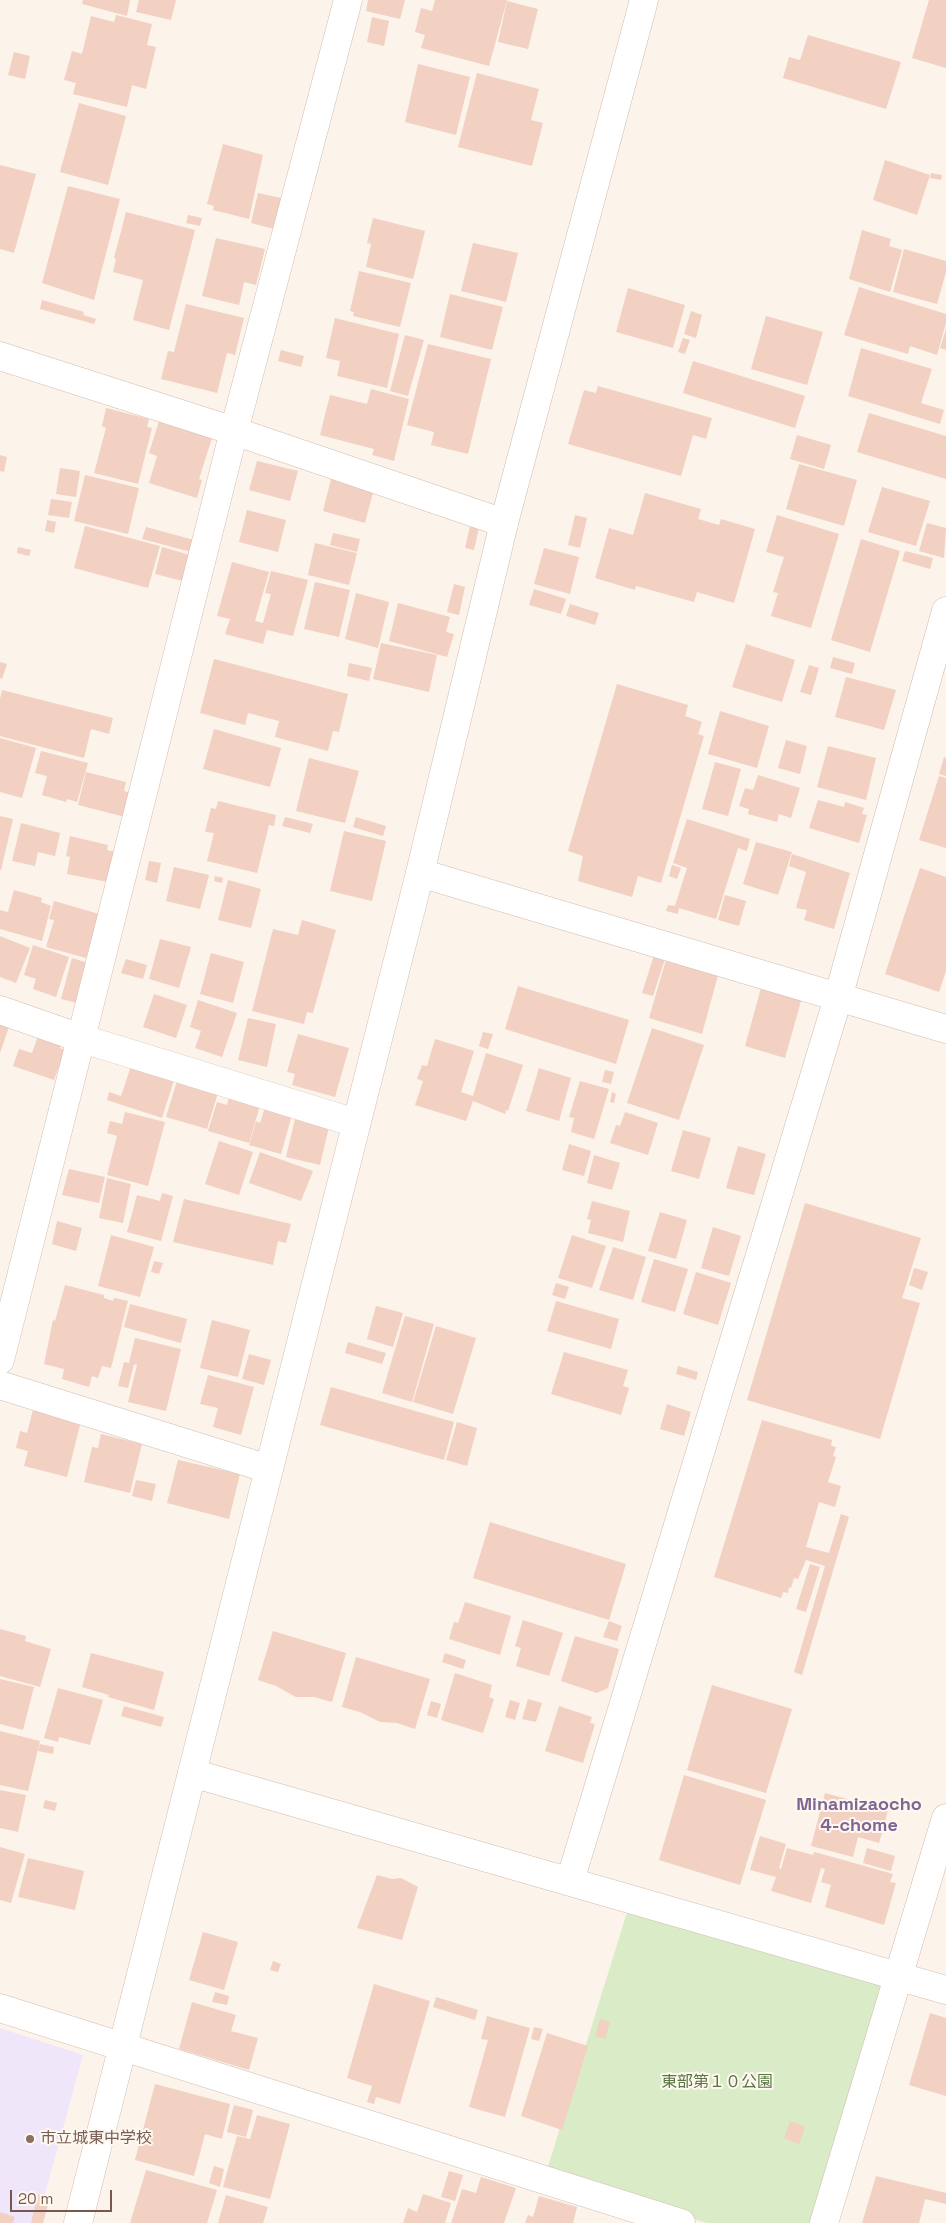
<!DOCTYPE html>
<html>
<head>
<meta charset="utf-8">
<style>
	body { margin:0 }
	#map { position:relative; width:946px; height:2223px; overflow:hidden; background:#fcf3ea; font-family:"Space Grotesk",sans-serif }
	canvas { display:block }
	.scale { position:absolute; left:10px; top:2190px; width:102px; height:22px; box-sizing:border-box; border:2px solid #78584d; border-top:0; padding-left:6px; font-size:15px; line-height:18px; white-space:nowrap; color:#78584d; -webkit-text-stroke:4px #fff8f1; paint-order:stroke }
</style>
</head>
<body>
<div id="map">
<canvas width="946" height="2223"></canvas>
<div class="scale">20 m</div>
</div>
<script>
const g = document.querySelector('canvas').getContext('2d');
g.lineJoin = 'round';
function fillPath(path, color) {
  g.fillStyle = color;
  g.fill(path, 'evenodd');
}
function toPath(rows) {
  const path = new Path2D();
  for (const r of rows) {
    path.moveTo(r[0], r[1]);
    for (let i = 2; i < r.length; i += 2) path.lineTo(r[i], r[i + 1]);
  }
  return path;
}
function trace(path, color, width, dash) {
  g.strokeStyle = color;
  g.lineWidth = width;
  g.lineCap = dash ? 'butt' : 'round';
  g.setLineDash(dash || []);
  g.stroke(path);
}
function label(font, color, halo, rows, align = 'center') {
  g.font = font + ' "Space Grotesk","Noto Sans JP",sans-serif';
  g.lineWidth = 4;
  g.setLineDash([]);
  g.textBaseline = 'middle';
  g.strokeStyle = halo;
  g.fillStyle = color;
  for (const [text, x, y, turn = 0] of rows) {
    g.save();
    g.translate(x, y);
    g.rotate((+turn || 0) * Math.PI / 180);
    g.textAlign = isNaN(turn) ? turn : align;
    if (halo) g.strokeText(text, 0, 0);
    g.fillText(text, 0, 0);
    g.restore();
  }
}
fillPath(toPath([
	[0,2028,83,2055,37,2223,0,2223]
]), '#f0e6f9');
fillPath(toPath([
	[629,1906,890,1980,818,2223,707,2223,546,2173]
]), '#daebc8');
fillPath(toPath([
	[83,0,130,0,127,16,82,4],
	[139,0,176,0,171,20,136,12],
	[368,0,405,0,400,19,366,11],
	[435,0,507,0,489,66,421,48,425,35,415,32,421,8,432,11],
	[929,0,946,0,946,68,912,58],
	[507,1,538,9,528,49,498,42],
	[116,15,152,24,147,45,156,47,146,89,132,85,127,107,73,94,76,83,64,80,72,51,82,54,91,16,114,22],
	[372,17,389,21,384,46,367,42],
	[808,35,901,62,886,109,783,78,789,57,800,60],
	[14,52,30,56,25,79,8,75],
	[418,64,470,77,456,135,405,122],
	[477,73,539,89,531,120,543,123,532,166,458,147],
	[79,103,126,116,108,185,60,172],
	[223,144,263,155,249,219,213,210,214,206,207,204],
	[885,160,930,175,917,215,873,200],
	[0,165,36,174,14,253,0,249],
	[931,173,942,175,941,180,930,178],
	[68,186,120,199,94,300,42,283],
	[258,193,281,198,274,229,251,223],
	[126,212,195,230,169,330,133,320,143,280,113,272,116,259,114,258],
	[188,215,202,218,200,226,186,223],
	[373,218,425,231,413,279,366,267,371,244,367,243],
	[862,230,891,239,889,246,902,250,890,292,849,279],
	[216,238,265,249,256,285,244,282,239,305,202,296],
	[473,243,518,253,506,302,461,291],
	[904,249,946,261,946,272,937,304,893,292],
	[359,271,411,283,400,327,353,316,354,312,350,311],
	[859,287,946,314,946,323,937,355,910,346,908,354,844,335],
	[628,288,685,305,673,348,616,332],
	[450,294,503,307,492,350,440,337],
	[42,300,84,312,83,315,96,319,94,324,40,309],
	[186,304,244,318,235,355,227,353,217,393,161,379,168,351,174,352],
	[691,311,702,315,696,338,684,334],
	[766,316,823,332,807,385,751,369],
	[335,318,399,334,387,388,337,376,340,361,326,358],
	[946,329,946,350,940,348],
	[405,335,424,340,408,396,390,391],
	[683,338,690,340,685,354,678,352],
	[428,344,491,359,468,454,431,445,434,432,407,425],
	[861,348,932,369,921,403,944,410,940,424,848,396],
	[281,350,304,356,301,367,278,361],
	[693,361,805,396,795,428,683,393],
	[598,386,712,418,706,439,693,435,681,476,568,444,584,390,596,393],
	[371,389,409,399,394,461,372,455,374,449,320,435,330,395,367,404],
	[106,408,149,419,147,427,152,428,138,484,94,473,106,428,102,426],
	[869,413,946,436,946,479,857,452],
	[159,421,212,438,199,479,202,480,197,498,149,483,157,456,149,453],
	[797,435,831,445,824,469,790,459],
	[0,455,7,457,4,472,0,471],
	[257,461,298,471,290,501,249,490],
	[799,464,857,480,844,526,786,509],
	[60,468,80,471,76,497,56,494],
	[85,475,139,488,128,534,74,521],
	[331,479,373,493,365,523,323,511],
	[882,487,930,501,916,546,868,532],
	[645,493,701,509,698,519,719,525,721,519,755,529,734,603,697,592,694,602,636,586,635,590,595,578,609,528,633,535],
	[51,499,72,502,69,518,48,515],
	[247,510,286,520,278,552,239,542],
	[575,515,587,518,580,548,568,545],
	[777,515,839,534,811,628,771,616,778,593,773,592,784,557,766,552],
	[47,520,56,522,54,533,45,531],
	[927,523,946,528,944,558,919,551],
	[85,526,160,546,148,588,74,568],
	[470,526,479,528,474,550,465,548],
	[146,527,194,540,191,552,142,539],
	[333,533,360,539,357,552,330,545],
	[861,539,900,551,870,652,831,640],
	[315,543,357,553,349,585,308,575],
	[18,547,31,550,29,556,17,553],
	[162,547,190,555,183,581,155,574],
	[544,548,579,557,570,594,534,584],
	[905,551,933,558,930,569,902,561],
	[232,562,269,572,255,621,263,623,271,594,265,593,271,571,308,580,293,636,267,630,263,644,225,634,230,619,217,616],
	[315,582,350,590,339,637,304,629],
	[454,584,465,587,459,615,447,612],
	[534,589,566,599,561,614,529,605],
	[356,593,389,602,378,648,345,639],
	[398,603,450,617,446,632,454,634,447,657,389,641],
	[570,604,599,613,595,625,566,616],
	[381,643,437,655,429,692,373,679],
	[746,644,795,660,782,702,732,687],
	[833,657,855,663,852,674,830,668],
	[214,659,348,694,339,732,333,731,328,751,275,737,279,721,248,713,245,725,200,713],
	[0,662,7,664,2,679,0,678],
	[349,663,372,668,369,681,347,676],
	[809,665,819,668,811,695,800,692],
	[846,677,896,690,884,730,835,717],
	[617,684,688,705,685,716,702,722,698,734,704,736,661,883,638,876,632,897,578,881,583,856,568,851],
	[2,690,113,718,109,734,91,729,84,758,0,736,0,699],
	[720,711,769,726,757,768,708,754],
	[214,729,281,748,270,787,203,769],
	[0,738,36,748,22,798,0,792],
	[786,740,807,746,800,774,778,768],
	[828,746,876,758,866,800,817,787],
	[41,751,88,763,77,802,67,799,66,802,42,795,47,776,35,773],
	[944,757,946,758,946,776,939,774],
	[309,758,359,771,345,823,296,811],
	[715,762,741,769,728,816,702,809],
	[86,772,126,782,124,791,131,793,125,817,78,805],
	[758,775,800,788,791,818,779,814,777,822,748,814,749,809,739,806,745,788,753,790],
	[939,776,946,778,946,848,919,840],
	[818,800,844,807,845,802,864,808,862,814,867,815,859,843,809,828],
	[218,801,276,815,274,826,269,825,257,873,207,861,214,833,205,832,211,808,216,809],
	[0,816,13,819,1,870,0,870],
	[285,817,313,824,310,833,282,826],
	[356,817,386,826,383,836,353,827],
	[687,819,750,839,747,851,738,848,716,919,679,908,678,914,666,911,668,905,675,906,687,868,673,863],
	[21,823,60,833,55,856,38,852,35,866,12,861],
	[344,831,386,841,372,901,330,891],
	[70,836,108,845,107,850,115,852,108,882,67,874,70,857,66,856],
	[756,842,792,852,778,895,743,884],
	[792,854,850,873,834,929,804,920,807,910,796,908,806,872,789,866],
	[149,861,161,863,157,883,145,880],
	[672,865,681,868,677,879,669,876],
	[174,867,209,875,200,909,166,901],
	[920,868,946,877,946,971,939,992,885,974],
	[215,876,223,878,222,883,214,881],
	[228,880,261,889,251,928,218,920],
	[14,890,42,898,41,902,51,906,42,941,0,929,0,910,8,912],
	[725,895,746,901,739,926,718,920],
	[54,901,99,914,86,958,46,947,54,920,49,919],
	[302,920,336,930,313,1013,307,1012,304,1024,252,1011,273,929,298,935],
	[0,936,30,948,16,983,0,977],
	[160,939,191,947,179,988,149,979],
	[33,945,69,957,56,997,33,989,36,979,24,975],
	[655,952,666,956,653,996,642,993],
	[211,953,244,962,233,1003,200,994],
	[668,953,720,968,702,1034,649,1018],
	[72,958,88,963,77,1003,61,999],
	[126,959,147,965,143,979,121,973],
	[762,984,803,994,785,1058,745,1046],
	[518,986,629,1020,616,1064,505,1029],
	[154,994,187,1005,176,1038,143,1027],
	[198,1000,237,1013,222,1057,195,1048,201,1031,190,1027],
	[248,1018,276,1024,267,1067,238,1060],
	[0,1020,10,1024,0,1053],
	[652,1028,704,1045,679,1120,627,1103],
	[40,1031,63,1039,60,1048,65,1050,54,1080,13,1066,19,1049,32,1053],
	[483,1032,493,1034,488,1049,479,1046],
	[298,1034,349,1048,335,1097,292,1085,295,1074,287,1072],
	[435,1039,474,1051,461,1092,473,1096,486,1053,523,1065,508,1111,506,1110,505,1114,473,1101,466,1121,415,1105,423,1081,417,1079,422,1065,427,1066],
	[134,1057,177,1071,162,1118,107,1100,109,1092,121,1096],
	[539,1068,571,1078,559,1121,526,1111],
	[605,1070,614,1072,611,1084,602,1082],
	[179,1074,220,1086,207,1129,166,1117],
	[580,1081,609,1089,594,1139,571,1132,574,1118,569,1117],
	[612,1092,616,1094,614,1103,610,1102],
	[230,1093,262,1099,249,1143,208,1131,217,1102,227,1105],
	[265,1107,292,1115,281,1154,249,1145,256,1121,260,1123],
	[125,1112,165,1122,148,1186,107,1175,117,1136,107,1133,110,1121,122,1124],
	[625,1112,658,1123,648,1155,610,1143,616,1125,620,1126],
	[295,1119,329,1127,320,1165,286,1157],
	[683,1130,711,1138,699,1179,671,1171],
	[219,1141,253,1152,239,1195,205,1184],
	[569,1144,591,1151,584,1176,562,1170],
	[738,1146,766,1154,754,1195,726,1188],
	[260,1152,313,1171,301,1201,249,1183],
	[594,1155,620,1163,612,1190,587,1183],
	[69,1169,105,1177,99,1203,62,1195],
	[107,1178,131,1184,123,1223,99,1218],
	[162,1193,173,1196,161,1241,127,1232,137,1195,160,1201],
	[184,1199,291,1224,286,1243,278,1241,273,1265,173,1242],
	[592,1201,630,1211,623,1242,588,1233,591,1220,587,1219],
	[805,1203,921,1238,902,1298,920,1303,880,1439,747,1400],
	[660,1212,687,1220,676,1259,648,1251],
	[57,1221,82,1228,76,1251,52,1244],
	[713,1227,741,1236,729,1276,701,1268],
	[111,1235,154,1247,140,1297,98,1286],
	[572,1235,606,1246,592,1288,558,1278],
	[613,1247,646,1257,633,1300,599,1290],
	[654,1259,688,1269,675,1312,641,1302],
	[154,1261,163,1263,159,1274,151,1272],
	[914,1268,928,1272,922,1290,909,1285],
	[696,1272,731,1283,718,1325,683,1314],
	[556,1283,569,1287,565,1299,552,1295],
	[65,1285,104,1295,104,1298,113,1301,114,1298,128,1301,111,1368,102,1366,98,1378,92,1376,89,1387,62,1379,64,1369,44,1364,53,1320,55,1321],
	[556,1301,619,1319,611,1349,547,1331],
	[130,1304,187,1319,181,1343,124,1327],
	[376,1306,403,1313,393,1347,367,1339],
	[405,1316,434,1324,412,1402,382,1393],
	[212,1320,250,1330,238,1377,200,1368],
	[436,1326,476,1338,453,1414,413,1402],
	[135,1338,181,1349,166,1411,128,1402,137,1365,134,1364,128,1388,118,1386,124,1362,129,1363],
	[348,1342,386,1353,382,1364,345,1353],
	[564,1352,628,1370,623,1386,629,1388,621,1415,551,1394],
	[249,1354,271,1360,264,1385,242,1379],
	[678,1366,698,1372,696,1380,676,1374],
	[208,1375,254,1387,241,1435,213,1427,218,1408,200,1404],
	[331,1387,454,1422,444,1460,320,1425],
	[667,1404,691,1412,684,1436,660,1429],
	[33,1410,80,1425,67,1477,24,1466,28,1451,16,1448,20,1431,27,1433],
	[762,1420,832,1440,831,1446,836,1447,833,1456,836,1457,828,1482,841,1486,835,1507,819,1502,806,1547,829,1553,841,1514,849,1517,802,1675,794,1672,825,1566,806,1560,798,1579,794,1578,791,1588,789,1587,788,1593,783,1592,781,1598,714,1577],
	[457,1422,477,1428,467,1466,446,1460],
	[101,1434,142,1444,130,1493,84,1482,92,1447,98,1448],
	[178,1460,240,1474,229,1519,167,1503],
	[136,1480,156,1484,152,1501,132,1496],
	[490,1522,626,1564,609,1620,473,1578],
	[810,1564,820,1567,806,1612,796,1609],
	[465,1602,511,1616,500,1655,449,1639,454,1622,458,1623],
	[523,1620,563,1633,549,1676,516,1666,521,1648,515,1646],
	[609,1621,622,1626,617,1641,603,1637],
	[0,1629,26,1636,25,1641,51,1649,40,1687,0,1676],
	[273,1631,346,1653,332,1702,314,1697,296,1697,276,1686,258,1680],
	[575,1636,619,1649,608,1688,597,1693,561,1681],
	[91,1653,164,1672,154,1710,108,1697,109,1695,82,1687],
	[445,1653,466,1660,463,1669,442,1662],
	[356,1657,430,1679,415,1729,397,1723,380,1722,360,1712,342,1707],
	[455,1673,492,1685,489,1697,494,1699,483,1733,441,1720],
	[0,1679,34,1687,23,1730,0,1724],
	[712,1685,792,1709,766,1793,687,1770],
	[58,1688,103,1700,90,1745,59,1737,58,1742,44,1738],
	[528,1699,542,1703,536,1722,522,1719],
	[510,1700,520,1703,515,1720,505,1717],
	[431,1701,441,1704,437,1718,427,1715],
	[124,1706,164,1717,161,1727,121,1716],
	[559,1706,592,1717,590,1723,595,1724,583,1763,545,1751],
	[0,1731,40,1741,28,1791,0,1785],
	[40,1744,54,1747,53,1754,38,1751],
	[684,1775,766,1800,740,1885,659,1860],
	[0,1790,26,1795,18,1832,0,1828],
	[825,1793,888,1810,879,1843,858,1837,853,1857,811,1846],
	[45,1800,57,1803,55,1811,43,1808],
	[760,1836,786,1844,779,1868,781,1869,787,1848,813,1855,814,1852,829,1856,893,1874,890,1882,896,1883,884,1925,825,1907,831,1885,821,1882,825,1869,821,1868,811,1903,771,1891,776,1877,750,1870],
	[0,1847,25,1854,11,1903,0,1900],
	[867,1848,895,1856,891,1871,863,1863],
	[28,1858,84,1871,75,1910,18,1897],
	[377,1875,392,1879,401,1878,418,1887,402,1940,357,1928],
	[203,1932,238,1942,224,1990,189,1980],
	[273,1961,281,1964,278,1972,270,1970],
	[374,1984,430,2001,400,2104,376,2097,374,2104,367,2102,372,2086,347,2078],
	[215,1992,229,1996,227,2005,212,2002],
	[436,1997,478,2010,475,2020,433,2007],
	[192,2002,236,2015,231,2031,258,2038,249,2070,179,2049],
	[930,2013,946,2018,946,2096,909,2085],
	[487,2016,530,2028,505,2117,469,2107,488,2040,481,2039],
	[600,2019,610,2022,605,2039,595,2036],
	[534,2027,543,2029,539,2041,531,2039],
	[547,2033,588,2046,562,2130,521,2116],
	[155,2084,230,2104,222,2139,205,2134,194,2176,135,2160],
	[234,2105,253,2110,246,2137,227,2132],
	[257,2115,290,2124,270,2199,223,2187,237,2136,250,2139],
	[790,2121,805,2127,799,2144,784,2138],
	[214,2166,224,2169,220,2187,209,2183],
	[146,2170,217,2190,207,2223,130,2223],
	[449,2171,463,2175,455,2201,441,2197],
	[876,2176,946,2193,946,2204,925,2199,919,2223,862,2223],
	[481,2177,516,2188,504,2223,451,2223,462,2189,476,2193],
	[38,2194,50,2197,43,2223,31,2223],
	[423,2194,451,2203,445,2223,403,2223,408,2208,417,2212],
	[226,2195,268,2207,263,2223,218,2223],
	[539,2196,577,2207,573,2223,525,2223,528,2215,533,2217],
	[0,2212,15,2217,13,2223,0,2223]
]), '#f2d0c2');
const minor = toPath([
	[0,356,234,431,504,523],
	[420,873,946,1029],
	[0,1010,83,1039,356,1123],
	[0,1360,234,431,348,0],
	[0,1385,269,1469],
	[192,1773,946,1990],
	[570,1881,838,998,946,611],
	[0,2008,681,2223],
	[824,2223,946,1818]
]);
const tertiary = toPath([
	[78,2223,420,873,504,523,644,0]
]);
trace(minor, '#d2bcb2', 29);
trace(tertiary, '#d2bcb2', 29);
trace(minor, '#fff', 28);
trace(tertiary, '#fff', 28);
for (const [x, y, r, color] of [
	[30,2139,5,"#8d6e63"]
]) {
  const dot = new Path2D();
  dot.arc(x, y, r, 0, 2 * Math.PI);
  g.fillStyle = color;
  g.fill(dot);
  trace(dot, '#fff8f1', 2);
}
label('16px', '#587742', '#fff8f1', [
	["東部第１０公園",717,2083]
]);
label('16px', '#785e54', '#fff8f1', [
	["市立城東中学校",40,2139]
], 'left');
label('bold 18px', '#7f6693', '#fff8f1', [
	["Minamizaocho",859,1805],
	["4-chome",859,1826]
]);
</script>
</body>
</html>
